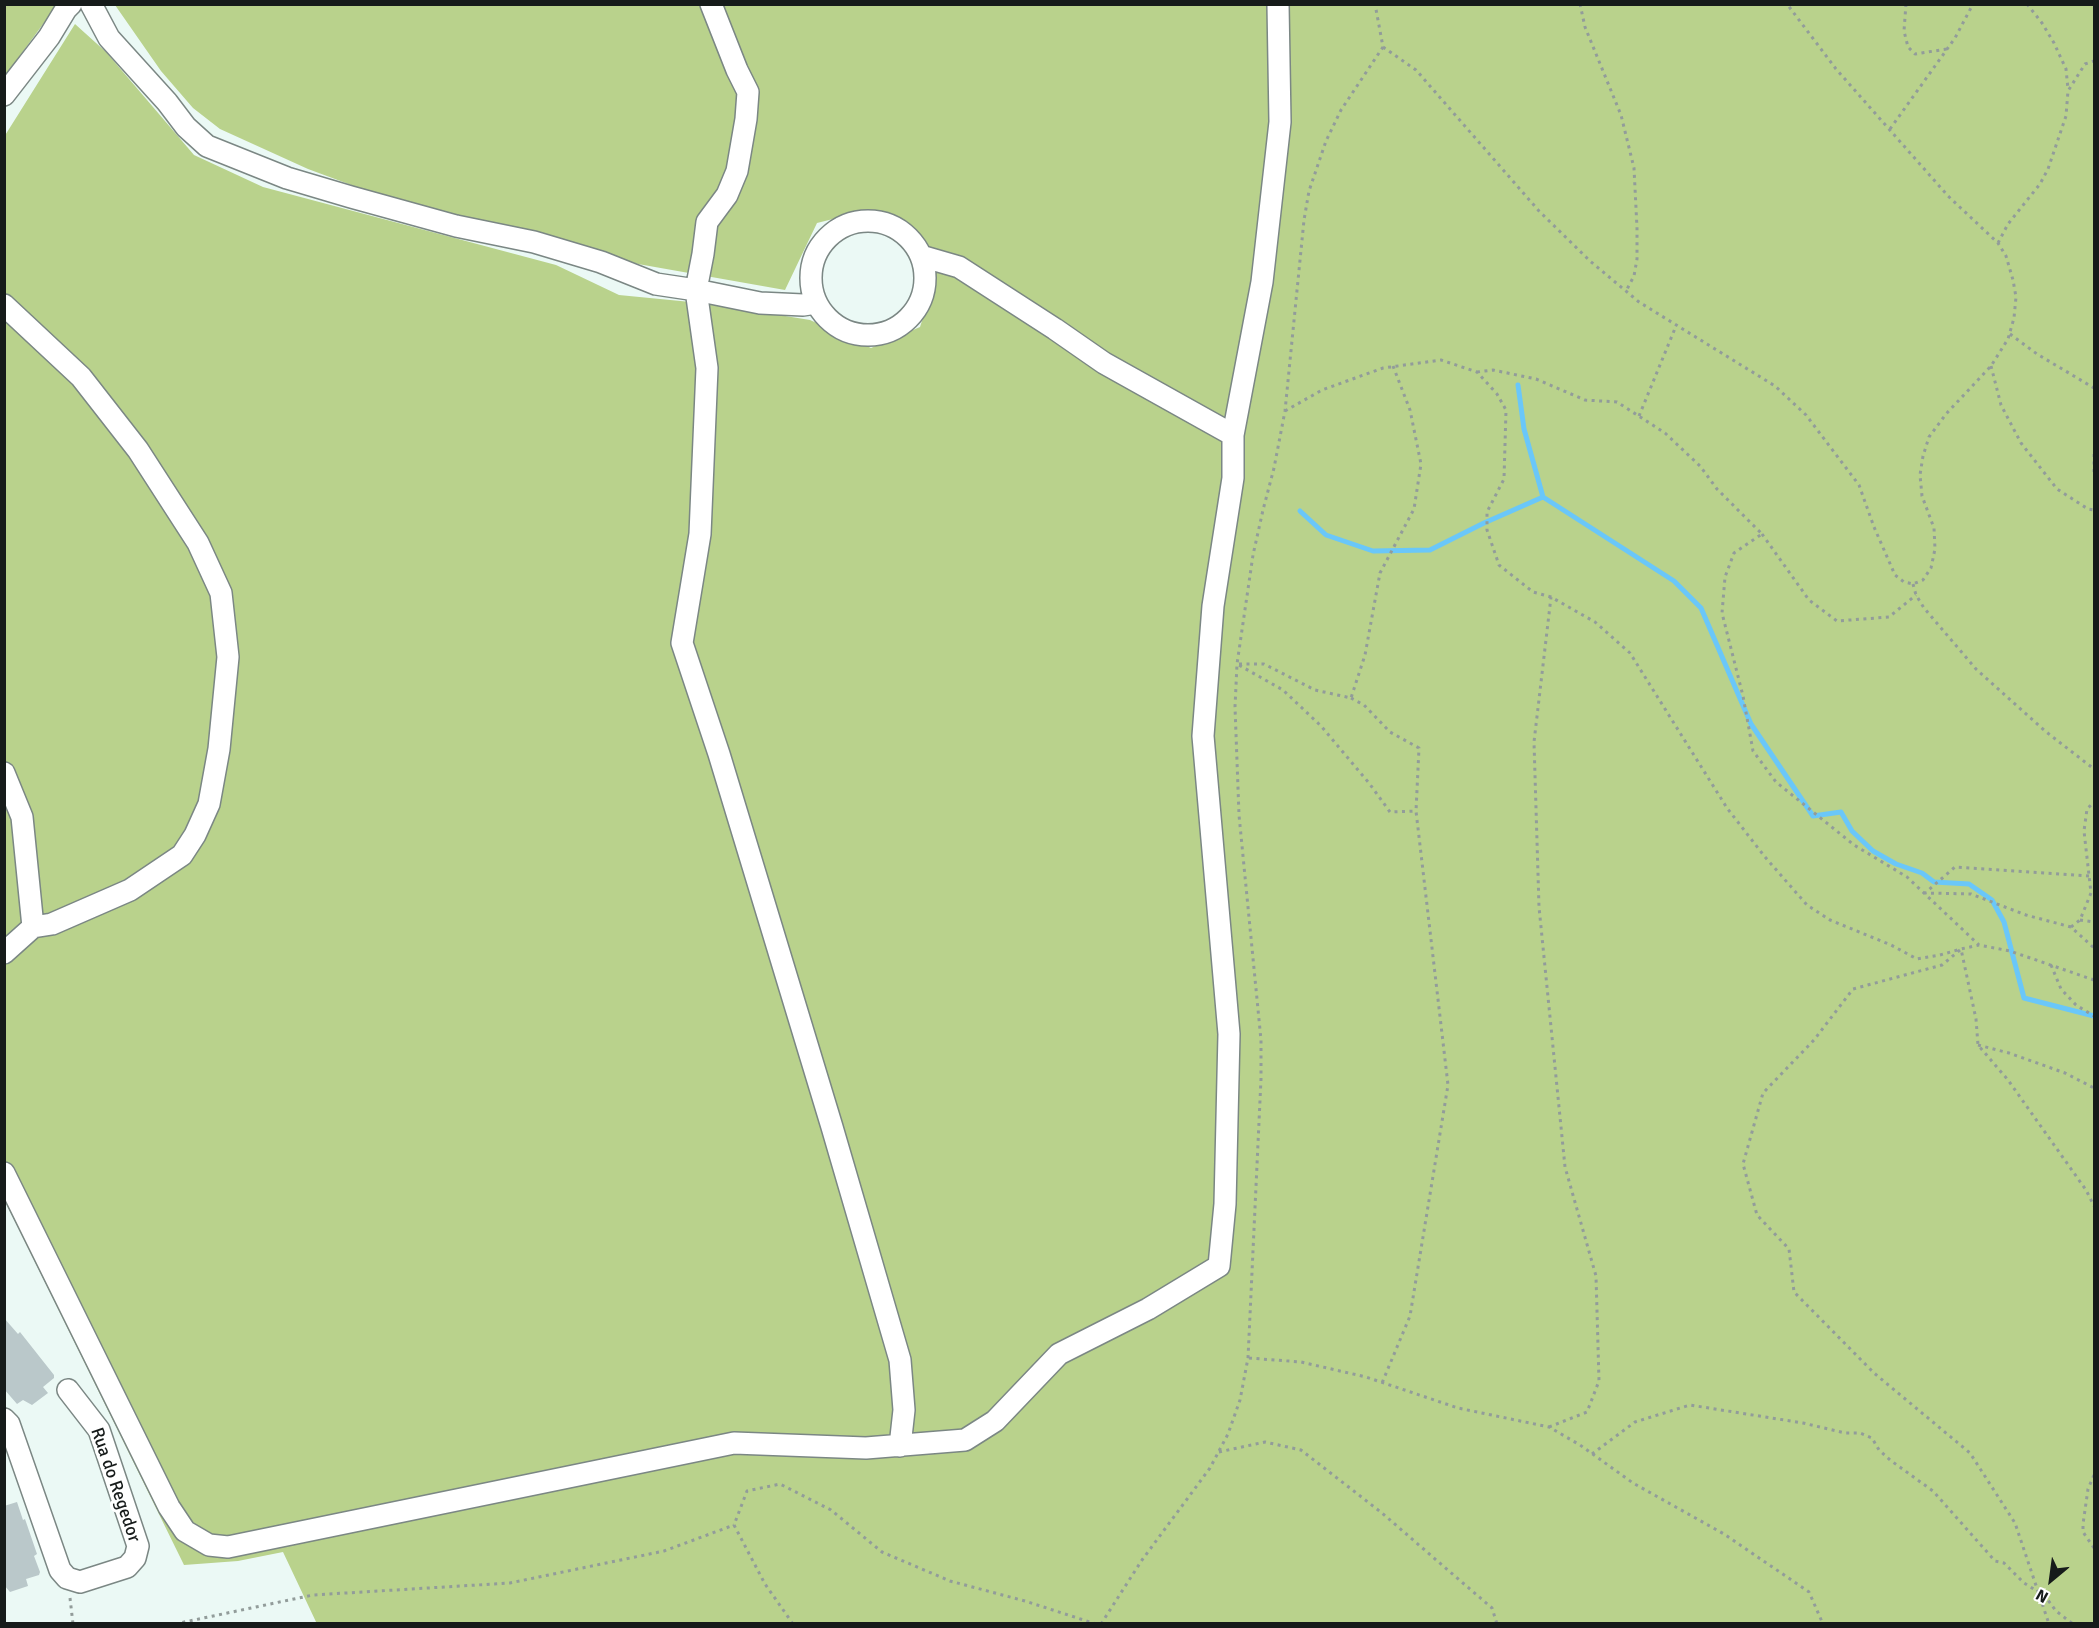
<!DOCTYPE html>
<html>
<head>
<meta charset="utf-8">
<style>
	body { margin:0 }
	#map { position:relative; width:2099px; height:1628px; overflow:hidden; background:#ebf9f5; font-family:Signika,sans-serif }
	canvas { display:block }
	.frame { position:absolute; inset:0; border:6px solid #161b1a; pointer-events:none }
	.north { position:absolute; left:2021px; top:1550px; width:60px; height:60px; -webkit-text-stroke:4px #fff; paint-order:stroke; rotate:209deg; font-size:16px; font-weight:700; line-height:24px; text-align:center; color:#161b1a }
	.north::after { content:''; display:block; margin:auto; width:21px; height:27px; background:#161b1a; clip-path:polygon(50% 0,100% 100%,50% 72%,0 100%) }
</style>
</head>
<body>
<div id="map">
<canvas width="2099" height="1628"></canvas>
<div class="frame"></div>
<div class="north">N</div>
</div>
<script>
const g = document.querySelector('canvas').getContext('2d');
g.lineJoin = 'round';
function fillPath(path, color) {
  g.fillStyle = color;
  g.fill(path, 'evenodd');
}
function toPath(rows) {
  const path = new Path2D();
  for (const r of rows) {
    if (r.length === 3) {
      path.moveTo(r[0] + r[2], r[1]);
      path.arc(r[0], r[1], r[2], 0, 2 * Math.PI);
      continue;
    }
    path.moveTo(r[0], r[1]);
    for (let i = 2; i < r.length; i += 2) path.lineTo(r[i], r[i + 1]);
  }
  return path;
}
function trace(path, color, width, dash) {
  g.strokeStyle = color;
  g.lineWidth = width;
  g.lineCap = dash ? 'butt' : 'round';
  g.setLineDash(dash || []);
  g.stroke(path);
}
function label(font, color, halo, rows, align = 'center') {
  g.font = font + ' Signika,sans-serif';
  g.lineWidth = 6;
  g.setLineDash([]);
  g.textBaseline = 'middle';
  g.strokeStyle = halo;
  g.fillStyle = color;
  for (const [text, x, y, turn = 0] of rows) {
    g.save();
    g.translate(x, y);
    g.rotate((+turn || 0) * Math.PI / 180);
    g.textAlign = isNaN(turn) ? turn : align;
    if (halo) g.strokeText(text, 0, 0);
    g.fillText(text, 0, 0);
    g.restore();
  }
}
fillPath(toPath([
	[5,5,57,5,5,76],
	[115,5,2094,5,2094,1623,317,1624,283,1552,238,1561,184,1565,5,1201,4,137,75,24,106,52,194,155,263,187,556,265,619,295,711,304,810,320,871,348,920,327,935,281,929,246,902,220,869,210,817,223,785,290,638,264,577,245,436,212,381,196,308,169,220,129,193,108,161,71]
]), '#b9d28c');
trace(toPath([
	[1518,385,1524,429,1543,497,1674,581,1701,608,1751,724,1813,816,1841,812,1852,831,1873,851,1896,864,1922,873,1934,882,1969,884,1992,900,2004,922,2024,998,2094,1016],
	[1300,511,1326,535,1373,551,1430,550,1484,523,1543,497]
]), '#6ac7f9', 5);
fillPath(toPath([
	[4,1318,18,1334,20,1332,54,1375,54,1378,43,1387,48,1393,32,1405,23,1400,17,1404,4,1389],
	[17,1502,23,1520,25,1519,37,1554,34,1556,40,1572,39,1575,26,1579,28,1586,10,1592,4,1585,4,1506]
]), '#bac8ca');
const minor = toPath([
	[91,4,109,38,167,102,186,127,207,146,287,178,351,197,456,226,534,242,601,262,656,284,696,290,703,254,707,222,727,195,737,171,746,119,748,92,737,70,711,4],
	[4,95,49,37,66,9,71,4],
	[868,278,57],
	[816,303,803,305,760,303,696,290,707,368,700,534,682,643,719,754,832,1127,900,1360,904,1410,900,1446],
	[4,305,81,377,138,450,198,543,221,593,228,657,219,749,209,804,195,835,182,855,130,890,52,924,33,927,22,817,4,773],
	[1233,435,1262,282,1280,122,1278,4],
	[4,953,33,927],
	[4,1173,169,1507,185,1531,209,1545,228,1547,734,1443,866,1448,965,1440,995,1421,1059,1354,1148,1309,1219,1266,1225,1204,1229,1034,1203,736,1213,606,1233,478,1233,435,1104,363,1055,329,959,267,921,256],
	[4,1419,9,1424,60,1570,67,1578,80,1582,127,1567,135,1558,138,1546,99,1430,68,1390]
]);
trace(minor, '#7b8784', 24);
trace(toPath([
	[1580,4,1585,27,1621,115,1634,168,1637,228,1637,259,1634,276,1626,291],
	[1906,4,1904,31,1908,47,1915,54,1947,49],
	[2027,4,2042,23,2054,43,2066,69,2068,89],
	[1383,47,1416,70,1539,211,1590,261,1639,302,1775,386,1806,415,1859,485,1874,527,1895,575,1904,582,1913,584,1923,580,1931,568,1935,549,1934,528,1922,496,1920,475,1923,456,1929,437,1946,414,1991,366,2008,339,2014,318,2016,297,2013,280,2006,256,1998,243,1948,196,1836,69,1787,4],
	[1890,129,1955,38,1973,4],
	[1998,243,2008,224,2040,184,2048,169,2066,116,2068,91,2085,64,2094,61],
	[2010,334,2037,354,2094,388],
	[1393,366,1410,410,1421,464,1414,509,1380,573,1365,655,1351,698,1315,690,1264,664,1237,664,1283,690,1321,726,1369,783,1390,812,1416,811],
	[1991,366,2001,405,2021,443,2057,489,2088,509,2094,510],
	[1477,372,1493,370,1536,379,1585,400,1617,402,1665,433,1700,466,1717,489,1762,534,1734,553,1725,577,1722,613,1743,696,1753,751,1776,782,1854,845,1907,877,1979,945],
	[1285,411,1322,390,1383,368,1441,360,1477,372,1497,394,1506,410,1504,479,1487,512,1487,530,1499,565,1533,592,1551,597,1595,622,1630,653,1727,808,1765,857,1807,905,1830,920,1891,945,1917,959,1940,955,1961,949],
	[1639,416,1676,326],
	[2094,454,2094,472],
	[1762,534,1809,600,1837,621,1889,617,1916,595],
	[1913,584,1916,595,1924,608,1976,669,2045,731,2094,769],
	[1351,698,1364,705,1390,732,1419,748,1416,811,1448,1085,1410,1316,1382,1383],
	[2089,876,1955,867,1925,893,1971,894,2026,915,2071,927,2094,948],
	[2080,920,2094,922],
	[2071,927,2080,920,2091,893,2084,831,2087,809,2094,802],
	[1960,950,1942,965,1853,989,1814,1040,1763,1093,1743,1164,1757,1215,1789,1249,1794,1292,1874,1373,1970,1453,2015,1523,2049,1624],
	[2051,965,2061,989,2076,1005,2094,1016],
	[2094,980,2010,951,1979,945,1961,949,1976,1019,1978,1045,2008,1080,2086,1190,2094,1206],
	[1978,1045,2009,1053,2065,1073,2094,1088],
	[1249,1358,1301,1362,1366,1377,1458,1408,1549,1427,1580,1445,1633,1483,1724,1534,1809,1592,1823,1624],
	[1549,1427,1587,1412,1599,1381,1596,1276,1565,1167,1539,907,1534,742,1551,597],
	[1219,1452,1265,1442,1301,1450,1382,1513,1442,1565,1492,1608,1497,1624],
	[1592,1454,1635,1422,1690,1405,1803,1423,1845,1433,1860,1433,1872,1438,1879,1450,1890,1460,1933,1491,1995,1561,2004,1563,2024,1583,2045,1596,2056,1611,2073,1624],
	[2094,1475,2088,1489,2083,1524,2083,1532,2094,1548],
	[70,1598,73,1624],
	[175,1624,313,1595,510,1583,664,1551,734,1525],
	[793,1624,765,1584,734,1525,747,1491,780,1484,831,1510,882,1552,950,1581,1025,1601,1096,1624],
	[1101,1624,1142,1560,1210,1468,1228,1434,1240,1400,1248,1358,1261,1079,1261,1040,1239,815,1235,707,1237,664,1253,555,1263,510,1274,468,1285,411,1304,220,1309,191,1326,141,1341,110,1383,47,1375,4]
]), '#929c9a', 3, [3, 4.5]);
trace(minor, '#fff', 21);
label('18px', '#161b1a', '#fff', [
	["Rua do Regedor",115,1485,71]
]);
</script>
</body>
</html>
